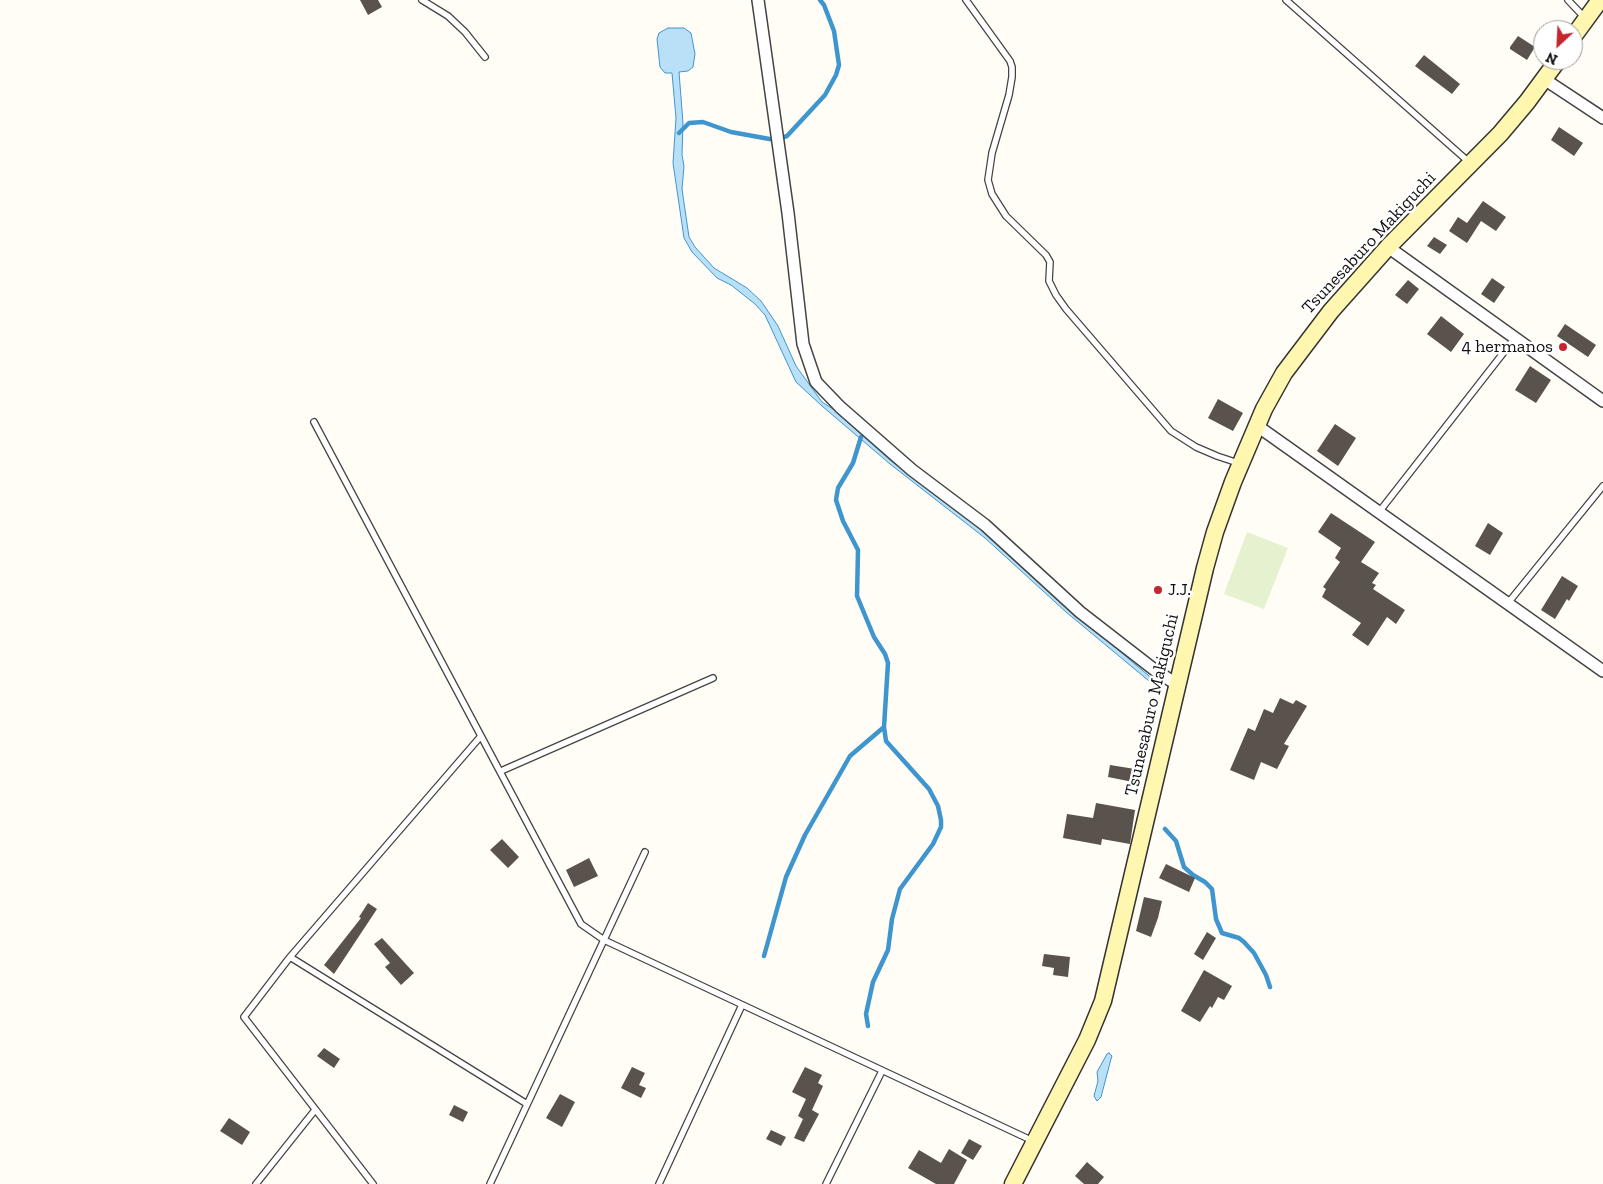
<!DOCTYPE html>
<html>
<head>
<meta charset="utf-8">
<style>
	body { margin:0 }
	#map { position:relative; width:1603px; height:1184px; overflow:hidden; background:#fffdf5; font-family:"Zilla Slab",serif }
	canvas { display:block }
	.north { position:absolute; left:1533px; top:20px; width:50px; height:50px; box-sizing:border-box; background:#fff; border:1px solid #a0a0a0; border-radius:50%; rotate:205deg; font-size:14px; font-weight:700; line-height:20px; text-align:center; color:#111 }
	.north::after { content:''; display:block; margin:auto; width:18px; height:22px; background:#c4262e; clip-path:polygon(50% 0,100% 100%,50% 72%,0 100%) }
</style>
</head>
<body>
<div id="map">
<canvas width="1603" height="1184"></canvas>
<div class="north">N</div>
</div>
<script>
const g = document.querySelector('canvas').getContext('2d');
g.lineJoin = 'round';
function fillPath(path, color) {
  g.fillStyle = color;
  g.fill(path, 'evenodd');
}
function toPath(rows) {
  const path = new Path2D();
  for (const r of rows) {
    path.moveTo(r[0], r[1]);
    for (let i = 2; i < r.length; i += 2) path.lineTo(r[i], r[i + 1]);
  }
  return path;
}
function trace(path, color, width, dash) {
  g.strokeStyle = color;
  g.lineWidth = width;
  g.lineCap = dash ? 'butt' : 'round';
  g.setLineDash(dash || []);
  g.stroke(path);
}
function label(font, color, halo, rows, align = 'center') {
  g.font = font + ' "Zilla Slab",serif';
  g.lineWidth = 5;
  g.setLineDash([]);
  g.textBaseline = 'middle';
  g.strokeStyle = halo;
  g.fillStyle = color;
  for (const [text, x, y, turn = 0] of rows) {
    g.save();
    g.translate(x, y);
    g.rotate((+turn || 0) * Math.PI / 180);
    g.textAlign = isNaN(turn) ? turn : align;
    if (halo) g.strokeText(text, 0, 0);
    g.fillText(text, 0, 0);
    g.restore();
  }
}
fillPath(toPath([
	[1247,532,1288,548,1264,609,1224,594]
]), '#e6f2cf');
const water = toPath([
	[668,28,684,28,691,33,695,54,693,67,688,71,679,72,683,123,682,155,684,166,682,189,689,237,695,247,714,268,747,288,761,301,778,326,796,366,822,402,833,409,891,461,969,518,1070,609,1162,687,1161,691,1066,612,985,538,890,464,822,406,796,382,765,315,755,304,731,285,717,278,692,252,684,238,673,163,676,118,672,73,665,73,660,67,657,39,659,33,668,28],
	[1109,1053,1112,1056,1111,1059,1101,1097,1097,1101,1094,1096,1098,1081,1097,1072,1107,1054,1109,1053]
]);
fillPath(water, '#b9e0f7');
trace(water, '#3f96cf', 1);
trace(toPath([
	[679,133,689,123,703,122,731,132,775,140,787,136,825,95,836,75,839,65,834,31,824,5,820,0],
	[861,437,853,463,838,488,836,500,843,521,858,550,857,596,874,637,885,654,888,663,884,727,886,741,929,789,938,806,941,820,941,827,933,844,900,889,892,919,888,950,873,982,866,1014,868,1026],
	[1165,829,1176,841,1184,867,1193,875,1205,882,1212,889,1216,919,1222,933,1239,938,1244,942,1254,953,1266,975,1270,987],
	[764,956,786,877,805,835,850,756,884,727]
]), '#3f96cf', 4.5);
fillPath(toPath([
	[360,0,378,0,382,7,368,15],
	[1518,36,1535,47,1527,60,1510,49,1510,47],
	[1424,55,1460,84,1452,94,1415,66],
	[1559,127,1583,143,1574,156,1551,140],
	[1483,201,1506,217,1496,231,1481,221,1467,243,1449,231,1458,217,1467,223],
	[1434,237,1447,245,1440,254,1427,246],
	[1492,278,1505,287,1494,303,1481,294],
	[1408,280,1419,289,1407,304,1395,295],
	[1441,316,1464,334,1451,352,1427,334],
	[1565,324,1596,345,1588,357,1557,336],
	[1530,366,1551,380,1536,403,1515,390],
	[1218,399,1243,413,1233,431,1208,418],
	[1335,424,1356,438,1338,466,1317,451],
	[1331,513,1375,542,1361,562,1379,573,1372,583,1376,585,1373,589,1405,610,1396,624,1387,617,1368,646,1352,635,1361,623,1322,597,1326,589,1323,587,1340,562,1335,558,1341,548,1318,532],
	[1488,523,1503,533,1490,555,1475,546],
	[1562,576,1578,586,1569,601,1567,599,1555,619,1541,610],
	[1280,698,1293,704,1296,700,1307,706,1284,744,1289,746,1277,769,1261,762,1254,780,1230,770,1248,728,1255,731,1264,709,1273,713],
	[1110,765,1135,769,1133,782,1108,777],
	[1096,803,1135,810,1130,844,1102,839,1101,845,1063,838,1067,814,1093,818],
	[502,839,519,857,508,868,490,850],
	[589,858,598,876,574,887,566,870],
	[1166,864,1195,878,1189,892,1159,878],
	[1144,897,1162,901,1158,918,1151,937,1136,931],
	[368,903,377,909,334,974,324,965,361,918,359,917],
	[1207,932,1216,938,1203,960,1194,954],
	[382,938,414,973,401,985,385,967,390,963,374,944],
	[1044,954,1070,957,1068,977,1053,975,1054,968,1042,966],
	[1204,970,1232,986,1224,1000,1218,997,1212,1008,1210,1006,1200,1022,1181,1011],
	[324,1048,340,1059,334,1068,317,1056],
	[632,1067,645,1073,639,1085,646,1088,641,1098,621,1088],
	[805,1067,822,1075,818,1083,823,1086,812,1110,819,1114,804,1142,794,1138,803,1119,798,1116,806,1099,792,1092],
	[560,1094,575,1102,562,1127,546,1118],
	[454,1105,468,1112,463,1122,449,1115],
	[229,1118,250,1132,242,1145,220,1131],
	[771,1130,786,1137,781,1146,766,1139],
	[969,1139,982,1146,973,1160,961,1153],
	[949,1149,967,1160,954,1184,936,1184,908,1168,919,1150,941,1163],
	[1087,1162,1104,1177,1098,1184,1084,1184,1075,1176]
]), '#5a524d');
const lane = toPath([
	[422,0,448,16,465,32,485,57],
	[966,0,1010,61,1012,67,1012,77,1009,95,992,153,988,180,992,194,1006,216,1046,255,1050,262,1049,281,1056,295,1066,309,1171,431,1196,447,1217,456,1238,463],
	[1286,0,1470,163],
	[1568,0,1585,18],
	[314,422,581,924,604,940,1033,1141],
	[1379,512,1515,338],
	[1508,603,1603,486],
	[501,771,713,678],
	[290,957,527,1104],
	[256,1184,315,1110],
	[373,1184,244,1017,290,957,481,736],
	[490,1184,645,852],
	[659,1184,742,1005],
	[826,1184,882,1071]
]);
const street = toPath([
	[758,0,788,213,803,344,816,382,840,407,912,470,985,525,1080,612,1156,671,1178,685],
	[1544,79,1603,118],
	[1388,247,1603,401],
	[1256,425,1603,671]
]);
const secondary = toPath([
	[1573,37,1600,0],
	[1013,1184,1087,1040,1103,1001,1205,568,1215,532,1233,482,1264,409,1284,373,1331,311,1388,247,1500,134,1527,102,1558,60]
]);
trace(lane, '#444', 8);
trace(street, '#444', 14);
trace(secondary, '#333', 19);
trace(lane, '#fff', 5.5);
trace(street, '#fff', 11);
trace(secondary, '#fff6b0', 16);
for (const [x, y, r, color] of [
	[1563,347,5,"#c4262e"],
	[1158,590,5,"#c4262e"]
]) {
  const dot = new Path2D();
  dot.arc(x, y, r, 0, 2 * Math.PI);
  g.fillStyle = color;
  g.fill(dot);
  trace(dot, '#fff', 2);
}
label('18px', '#111', '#fff', [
	["Tsunesaburo Makiguchi",1369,243,-47],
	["Tsunesaburo Makiguchi",1152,705,-77]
]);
label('18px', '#111', '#fff', [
	["4 hermanos",1553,347],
	["J.J.",1168,590,"left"]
], 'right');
</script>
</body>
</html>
